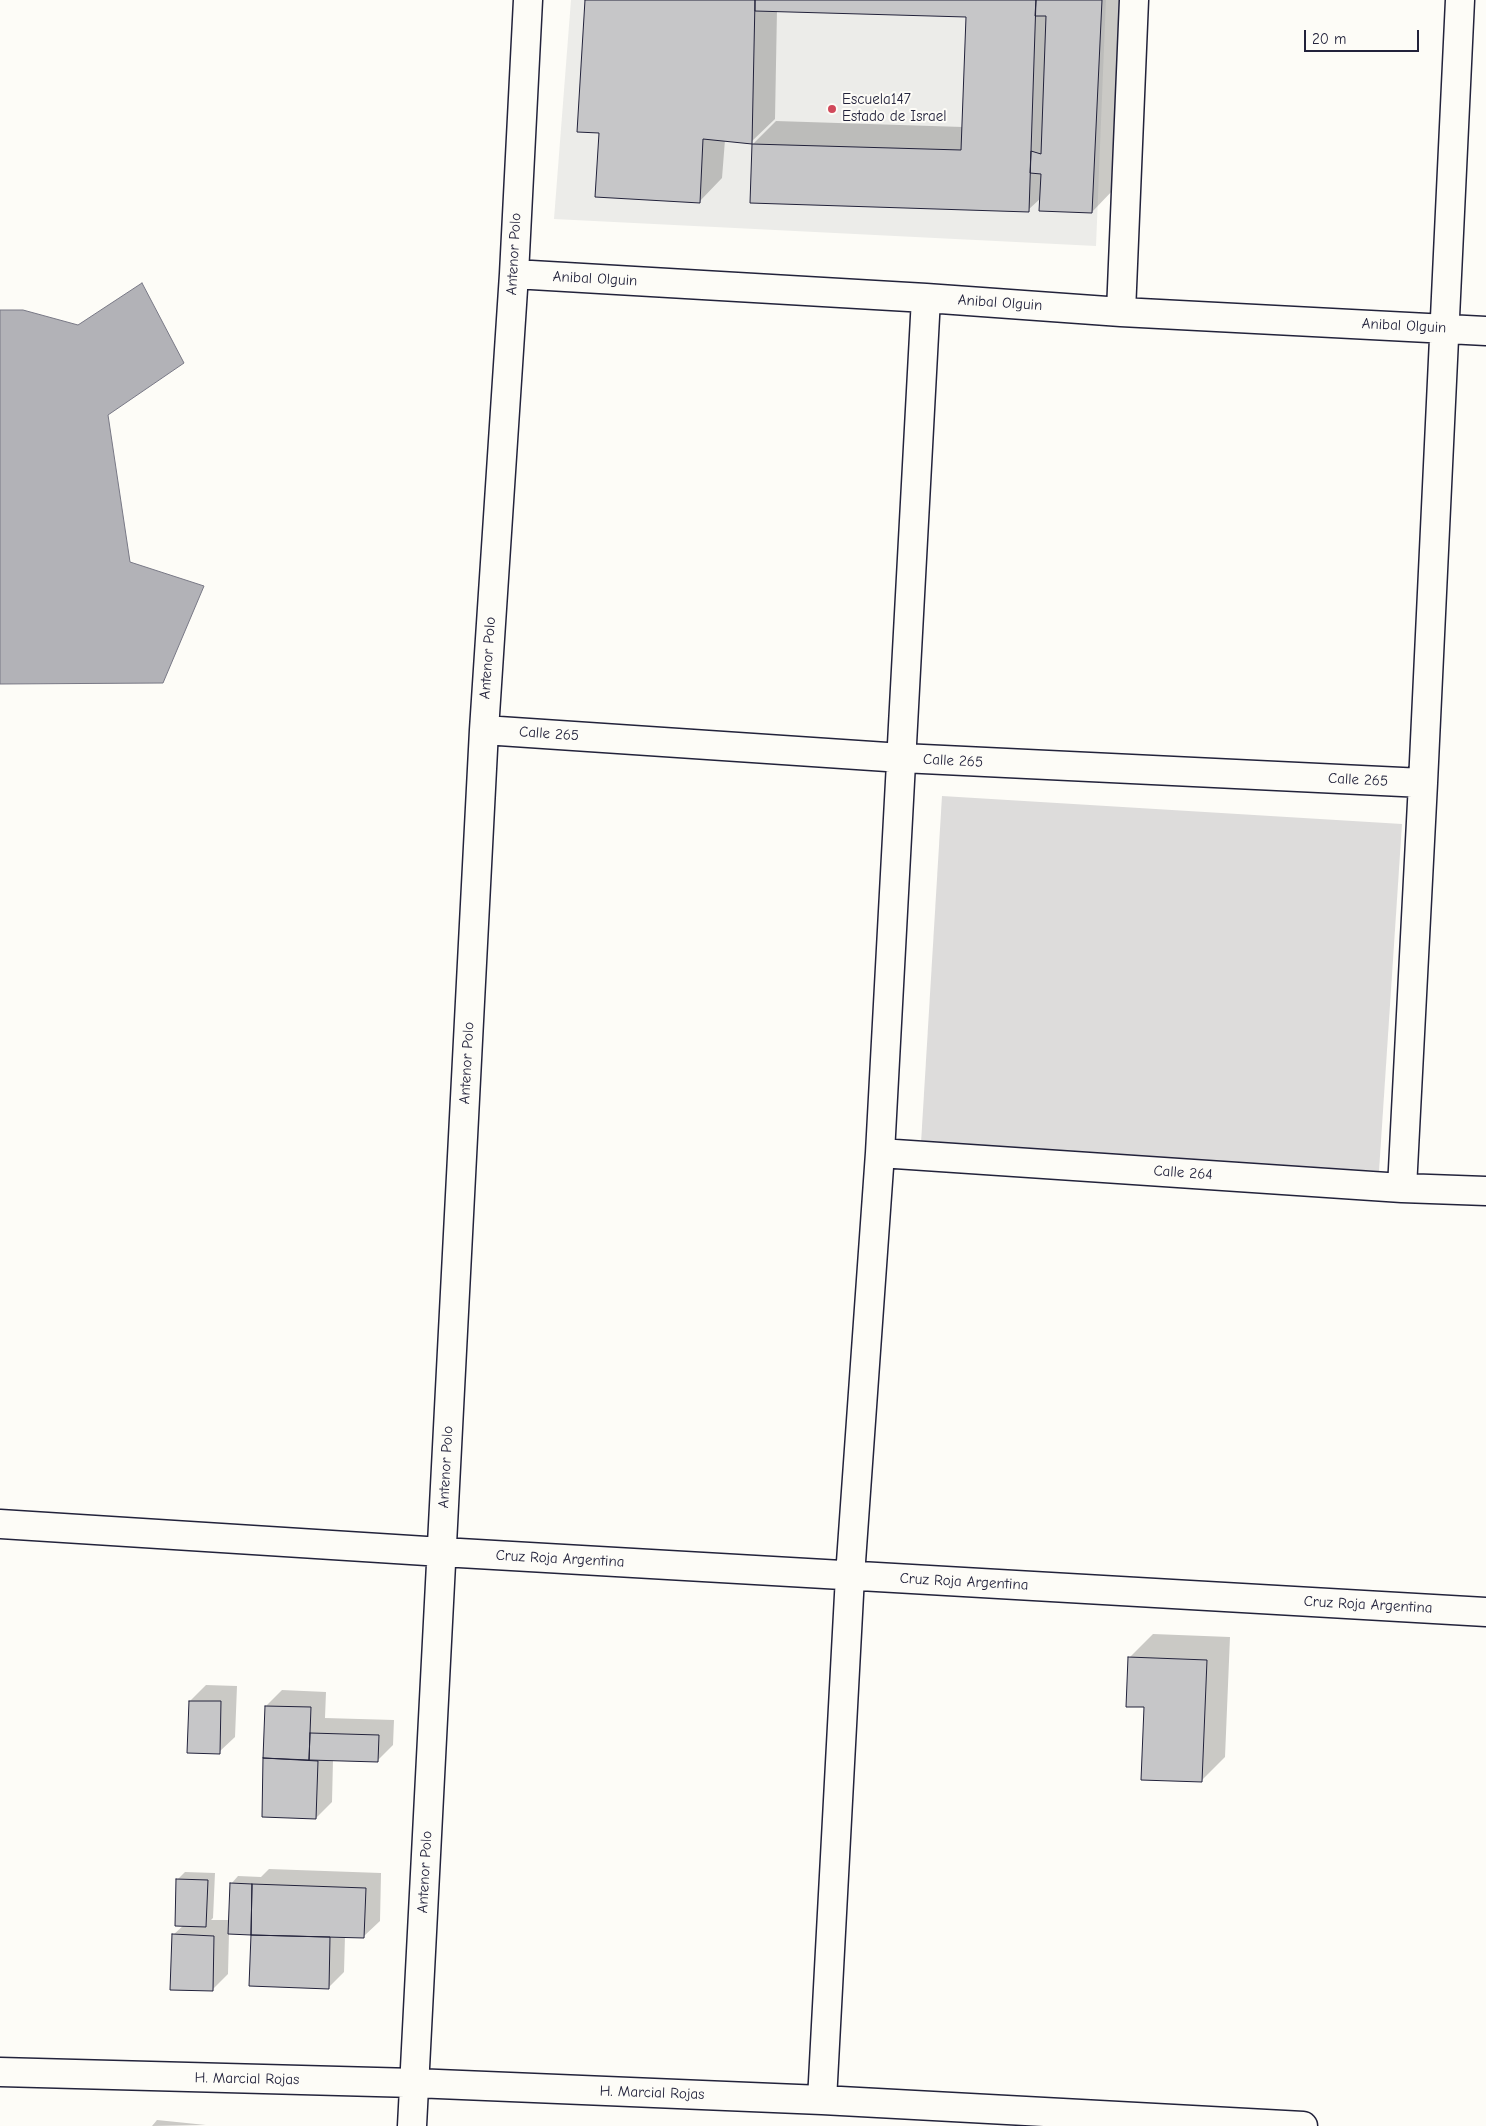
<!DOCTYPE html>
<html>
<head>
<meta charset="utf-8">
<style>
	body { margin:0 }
	#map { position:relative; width:1486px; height:2126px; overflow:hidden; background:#fdfcf7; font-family:"Comic Neue",sans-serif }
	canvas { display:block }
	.scale { position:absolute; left:1304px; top:30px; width:115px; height:22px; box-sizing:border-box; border:2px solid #22223b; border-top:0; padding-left:6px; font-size:15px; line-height:18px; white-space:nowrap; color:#22223b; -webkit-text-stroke:4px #fdfcf7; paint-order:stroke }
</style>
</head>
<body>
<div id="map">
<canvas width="1486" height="2126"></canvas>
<div class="scale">20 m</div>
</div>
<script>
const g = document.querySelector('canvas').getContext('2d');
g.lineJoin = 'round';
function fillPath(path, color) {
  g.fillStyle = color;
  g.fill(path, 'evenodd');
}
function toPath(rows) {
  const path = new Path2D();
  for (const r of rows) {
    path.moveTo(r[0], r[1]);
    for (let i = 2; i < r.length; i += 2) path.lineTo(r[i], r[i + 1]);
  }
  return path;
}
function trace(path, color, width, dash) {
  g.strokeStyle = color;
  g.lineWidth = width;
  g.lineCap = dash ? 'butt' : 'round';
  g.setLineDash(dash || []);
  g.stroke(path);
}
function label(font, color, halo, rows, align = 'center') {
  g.font = font + ' "Comic Neue",sans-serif';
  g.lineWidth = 4;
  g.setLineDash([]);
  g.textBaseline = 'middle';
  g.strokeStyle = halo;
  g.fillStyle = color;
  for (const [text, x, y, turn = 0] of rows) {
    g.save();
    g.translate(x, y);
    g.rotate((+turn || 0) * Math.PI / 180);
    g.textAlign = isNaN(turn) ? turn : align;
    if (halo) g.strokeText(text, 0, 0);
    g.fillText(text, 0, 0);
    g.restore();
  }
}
fillPath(toPath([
	[571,0,1106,0,1096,246,554,219]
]), '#ecece9');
fillPath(toPath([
	[942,796,1402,824,1379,1171,921,1143]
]), '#dddcdb');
const water = toPath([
	[142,283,184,363,108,415,130,562,204,586,163,683,0,684,0,310,23,310,78,325,142,283]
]);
fillPath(water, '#b2b2b7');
trace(water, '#787885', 1);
fillPath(toPath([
	[586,0,1124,0,1115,188,1092,212,1041,198,1028,210,753,144,776,121,963,127,967,16,777,10,775,119,751,142,725,140,722,178,699,202,600,132],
	[1153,1634,1230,1637,1225,1757,1202,1780,1145,1706,1129,1658],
	[206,1685,237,1686,235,1737,219,1752,190,1701],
	[282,1690,326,1692,325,1718,394,1720,393,1745,377,1761,333,1760,332,1802,316,1818,263,1816,266,1706],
	[269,1869,381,1873,380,1921,364,1936,345,1936,344,1972,329,1987,252,1934,229,1933,228,1974,212,1990,173,1935,184,1925,177,1880,185,1872,215,1873,213,1918,211,1920,230,1920,231,1884,238,1876,261,1877],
	[157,2120,206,2125,152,2126]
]), '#0003');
const building = toPath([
	[585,0,755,0,752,144,703,139,700,203,595,197,599,133,577,132,585,0],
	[755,0,1036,0,1029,212,750,203,752,144,961,150,966,17,755,11,755,0],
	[1036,0,1102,0,1092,213,1039,211,1041,174,1030,173,1031,151,1041,154,1046,16,1035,16,1036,0],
	[1128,1657,1207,1660,1202,1782,1141,1780,1144,1707,1126,1707,1128,1657],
	[189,1701,221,1701,220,1754,187,1753,189,1701],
	[265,1706,311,1707,309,1760,263,1758,265,1706],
	[310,1733,379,1735,378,1762,309,1760,310,1733],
	[263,1758,318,1761,316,1819,262,1817,263,1758],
	[176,1879,208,1880,206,1927,175,1926,176,1879],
	[230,1883,252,1884,251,1935,228,1934,230,1883],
	[252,1884,366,1888,364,1938,251,1935,252,1884],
	[172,1934,214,1936,213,1991,170,1990,172,1934],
	[251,1935,330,1937,329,1989,249,1986,251,1935]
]);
fillPath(building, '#c6c6c8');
trace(building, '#22223b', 1);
const street = toPath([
	[514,274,926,298,1121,312,1486,331],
	[1121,312,1134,0],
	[484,730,902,758,1423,783],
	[880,1153,1402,1188,1486,1191],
	[1402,1188,1423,783,1460,0],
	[0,1524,442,1552,1486,1612],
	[0,2072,414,2083,822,2100,1303,2126],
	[822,2100,850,1576,880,1153,926,298],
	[412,2126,484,730,514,274,528,0]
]);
trace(street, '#22223b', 31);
trace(street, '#fdfcf7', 28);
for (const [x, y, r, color] of [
	[832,109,5,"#d1495b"]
]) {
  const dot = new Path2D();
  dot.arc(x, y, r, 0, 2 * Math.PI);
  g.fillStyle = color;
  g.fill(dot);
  trace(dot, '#fdfcf7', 2);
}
label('15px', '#22223b', '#fdfcf7', [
	["Escuela147",842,100],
	["Estado de Israel",842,117]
], 'left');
label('15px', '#22223b', '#fdfcf7', [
	["Antenor Polo",514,254,-87],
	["Anibal Olguin",595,279,3],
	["Anibal Olguin",1000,303,4],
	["Anibal Olguin",1404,326,3],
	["Antenor Polo",488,658,-86],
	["Calle 265",549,734,4],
	["Calle 265",953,761,3],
	["Calle 265",1358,780,3],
	["Antenor Polo",467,1063,-87],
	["Calle 264",1183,1173,4],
	["Antenor Polo",446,1467,-87],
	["Cruz Roja Argentina",560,1559,3],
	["Cruz Roja Argentina",964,1582,3],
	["Cruz Roja Argentina",1368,1605,3],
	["Antenor Polo",425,1872,-87],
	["H. Marcial Rojas",247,2079,1],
	["H. Marcial Rojas",652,2093,2]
]);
</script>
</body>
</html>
